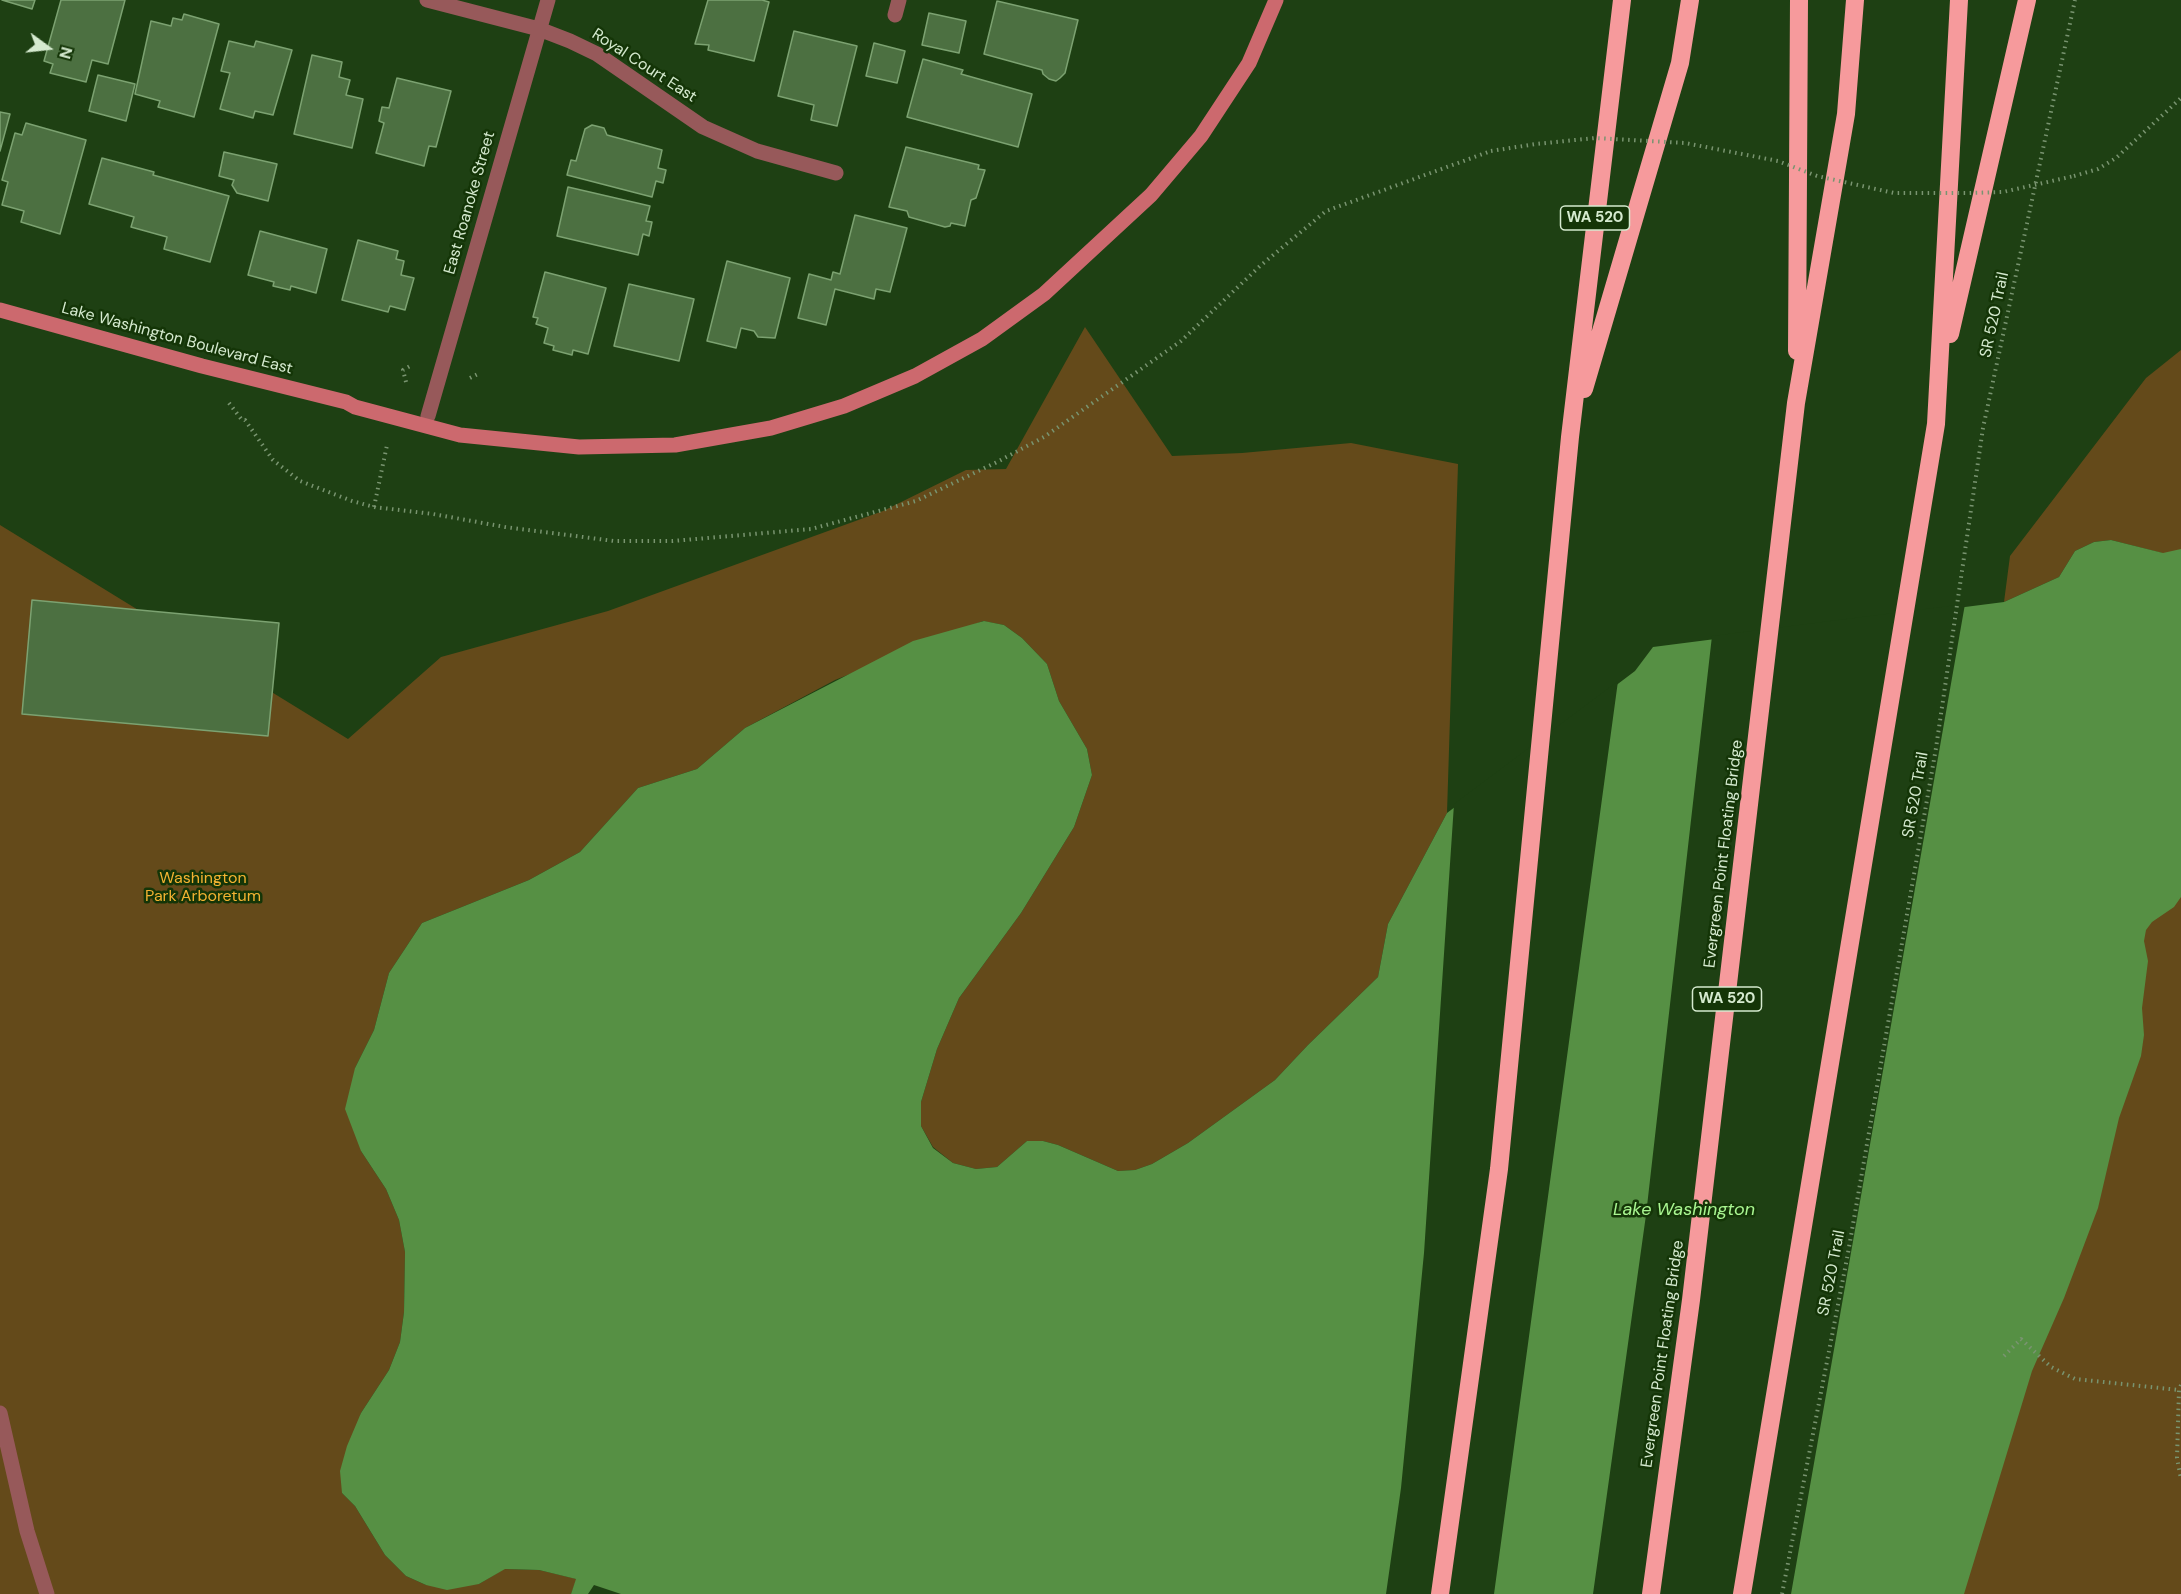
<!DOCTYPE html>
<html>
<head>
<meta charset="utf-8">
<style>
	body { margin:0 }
	#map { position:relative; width:2181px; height:1594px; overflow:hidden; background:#1e4013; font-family:"DM Sans",sans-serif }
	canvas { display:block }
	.north { position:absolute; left:18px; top:18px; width:60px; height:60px; -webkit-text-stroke:4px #143507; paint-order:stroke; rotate:105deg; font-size:16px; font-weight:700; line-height:24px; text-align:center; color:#d5eacf }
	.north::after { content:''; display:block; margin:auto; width:21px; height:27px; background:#d5eacf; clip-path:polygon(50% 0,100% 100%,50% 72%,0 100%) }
</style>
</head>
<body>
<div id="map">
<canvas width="2181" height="1594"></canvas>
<div class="north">N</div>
</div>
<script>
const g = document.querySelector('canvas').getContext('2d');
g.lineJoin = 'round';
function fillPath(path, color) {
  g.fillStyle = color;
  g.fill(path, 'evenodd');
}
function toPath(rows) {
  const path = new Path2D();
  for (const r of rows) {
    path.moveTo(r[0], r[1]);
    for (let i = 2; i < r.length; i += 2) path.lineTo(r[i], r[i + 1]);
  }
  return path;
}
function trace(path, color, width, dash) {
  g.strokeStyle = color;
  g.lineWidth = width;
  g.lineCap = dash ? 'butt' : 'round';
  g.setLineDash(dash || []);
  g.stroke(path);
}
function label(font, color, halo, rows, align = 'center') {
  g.font = font + ' "DM Sans",sans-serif';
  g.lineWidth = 5;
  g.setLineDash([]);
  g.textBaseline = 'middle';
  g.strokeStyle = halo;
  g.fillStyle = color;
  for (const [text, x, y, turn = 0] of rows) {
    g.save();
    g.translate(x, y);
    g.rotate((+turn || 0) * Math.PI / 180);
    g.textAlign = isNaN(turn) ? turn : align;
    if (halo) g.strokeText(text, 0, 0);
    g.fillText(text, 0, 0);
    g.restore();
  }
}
fillPath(toPath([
	[1085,327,1172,456,1242,453,1351,443,1458,464,1447,813,1388,924,1378,977,1308,1045,1275,1080,1188,1143,1152,1164,1135,1170,1118,1171,1058,1145,1043,1141,1027,1141,997,1167,976,1169,953,1163,933,1147,921,1126,921,1102,937,1049,959,998,1021,913,1074,827,1092,775,1087,749,1059,701,1047,664,1022,638,1004,625,983,621,835,680,745,728,697,769,638,788,580,852,529,880,422,923,389,973,374,1030,355,1068,361,1151,386,1189,399,1220,405,1252,404,1312,400,1342,389,1370,361,1413,342,1493,355,1506,385,1555,406,1576,426,1585,479,1584,504,1569,539,1570,577,1579,571,1594,0,1594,0,525,348,739,441,657,608,611,883,511,966,470,1006,469],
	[2181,350,2181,577,2162,553,2111,540,2094,542,2075,551,2059,577,2004,602,2010,556,2146,378],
	[2181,888,2181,1594,1945,1594,2136,923]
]), '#644a1a');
fillPath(toPath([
	[2111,540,2163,553,2181,549,2181,897,2174,907,2152,922,2146,930,2144,941,2148,961,2142,1008,2144,1035,2141,1056,2119,1118,2098,1208,2064,1298,2032,1371,1964,1594,621,1594,594,1585,588,1594,571,1594,576,1579,539,1570,505,1569,479,1584,447,1590,426,1585,406,1576,385,1555,355,1506,342,1493,340,1471,347,1446,361,1413,389,1370,400,1342,404,1312,405,1252,399,1220,386,1189,361,1151,345,1109,355,1068,374,1030,389,973,422,923,529,880,580,852,638,788,697,769,745,728,913,641,984,621,1004,625,1022,638,1047,664,1059,701,1087,749,1092,775,1074,827,1021,913,959,998,937,1049,921,1102,921,1126,933,1148,953,1163,976,1169,997,1167,1027,1141,1043,1141,1058,1145,1118,1171,1135,1170,1152,1164,1188,1143,1275,1080,1308,1045,1378,977,1388,924,1447,813,1635,671,1653,647,2004,602,2059,577,2075,551,2094,542]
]), '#569044');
fillPath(toPath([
	[1965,604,1791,1594,1593,1594,1646,1215,1712,636],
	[1618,681,1494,1594,1386,1594,1401,1488,1424,1253,1454,804]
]), '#1e4013');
const building = toPath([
	[2,0,35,0,32,9,2,0],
	[61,0,125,0,108,64,92,60,86,82,50,73,53,64,44,61,61,0],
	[708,0,762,0,769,2,754,61,708,50,709,45,695,44,708,0],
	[997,1,1078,20,1065,73,1060,78,1056,81,1049,79,1043,74,1042,70,984,54,997,1],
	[929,13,966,21,959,53,922,45,929,13],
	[184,14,219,24,194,117,158,107,160,101,135,94,151,21,171,26,173,18,182,20,184,14],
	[794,31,857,46,837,126,811,120,814,105,778,96,794,31],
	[229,41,254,47,256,41,292,50,273,115,255,111,253,118,220,109,230,73,221,71,229,41],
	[874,43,905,51,897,83,866,76,874,43],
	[312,55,342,62,339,77,350,80,346,95,363,99,352,148,294,134,312,55],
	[923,59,963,70,961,74,1032,94,1018,147,907,117,923,59],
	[98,75,135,84,126,121,89,111,98,75],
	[397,78,451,91,436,147,429,146,424,166,376,153,384,123,379,121,382,107,389,108,397,78],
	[0,112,10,114,0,151,0,112],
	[26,123,86,140,60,234,21,222,24,211,2,205,8,182,2,180,15,133,22,135,26,123],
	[592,125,604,128,607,135,662,150,658,168,666,170,663,183,656,181,652,197,567,175,571,160,576,161,585,129,592,125],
	[906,147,979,165,978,169,985,170,976,198,971,200,965,226,951,223,950,226,945,227,909,217,907,211,889,207,906,147],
	[224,152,277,164,268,201,237,193,232,185,234,180,219,176,224,152],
	[102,158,154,172,153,175,229,196,210,262,164,249,167,237,131,227,134,217,89,204,102,158],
	[568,187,650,206,646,221,652,222,649,236,643,234,638,255,557,236,568,187],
	[855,215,907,228,890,292,876,289,874,299,835,289,826,325,798,318,809,274,831,280,833,272,840,274,855,215],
	[260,231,327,249,316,293,291,286,290,290,273,286,274,282,248,275,260,231],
	[358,240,398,251,396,259,404,261,401,275,414,278,405,310,390,306,388,312,342,300,358,240],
	[727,261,790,278,775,338,758,337,754,331,741,328,736,348,707,341,727,261],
	[545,272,606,288,588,354,573,350,572,355,553,350,554,346,544,343,548,328,536,324,538,318,533,317,545,272],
	[629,284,694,299,679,361,614,346,629,284],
	[32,600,279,623,268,736,22,714,32,600]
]);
fillPath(building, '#4c7041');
trace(building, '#7ca271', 1.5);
trace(toPath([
	[2074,176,2098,169,2116,158,2181,98],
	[470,378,480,373],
	[406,382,403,370,410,366],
	[229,403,242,420,245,420,273,460,300,481,352,501,374,507,433,514,505,527,614,541,673,541,811,529,916,501,997,462,1044,437,1181,341,1260,266,1326,211,1491,151],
	[374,507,387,445],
	[2004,1356,2021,1339,2051,1367,2075,1379,2179,1390],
	[2181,1385,2179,1390,2177,1458,2181,1479],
	[1782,1594,1848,1253,1936,748,1983,428,2075,0]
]), '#799470', 4, [1.5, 4.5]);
trace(toPath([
	[895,15,899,0],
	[0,1413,27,1531,47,1594]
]), '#97595a', 15);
trace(toPath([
	[427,0,539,29,570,41,597,54,703,127,757,151,836,173],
	[428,416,548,0]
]), '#97595a', 15);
trace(toPath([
	[0,310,202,366,346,402,355,407,460,435,579,447,675,445,771,428,844,406,915,376,982,339,1044,294,1151,195,1201,136,1249,63,1276,0]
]), '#cc696e', 15);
trace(toPath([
	[1950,334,2027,0],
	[1797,351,1799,0],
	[1584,389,1680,63,1690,0],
	[1440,1594,1499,1169,1570,437,1622,0],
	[1651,1594,1691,1300,1796,403,1846,114,1855,0],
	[1742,1594,1936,424,1959,0]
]), '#f69a9c', 18);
trace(toPath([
	[1491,151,1536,144,1595,138,1685,143,1778,161,1817,176,1894,193,1969,193,2003,192,2074,176]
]), '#799470', 4, [1.5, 4.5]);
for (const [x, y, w] of [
	[1595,218,69],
	[1727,999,69]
]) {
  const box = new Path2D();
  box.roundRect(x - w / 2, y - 12, w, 24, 4.5);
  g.fillStyle = '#143507';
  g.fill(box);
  trace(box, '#d5eacf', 1.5);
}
label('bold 15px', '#d5eacf', null, [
	["WA 520",1595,218],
	["WA 520",1727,999]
]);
label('16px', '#d5eacf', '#143507', [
	["Royal Court East",644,66,33],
	["East Roanoke Street",470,203,-74],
	["SR 520 Trail",1995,315,-78],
	["Lake Washington Boulevard East",177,339,15],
	["SR 520 Trail",1916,795,-80],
	["Evergreen Point Floating Bridge",1724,854,-83],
	["SR 520 Trail",1832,1273,-79],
	["Evergreen Point Floating Bridge",1663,1354,-82]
]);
label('16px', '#f4b232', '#143507', [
	["Washington",203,879],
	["Park Arboretum",203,897]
]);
label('italic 18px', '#a9f691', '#143507', [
	["Lake Washington",1684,1210]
]);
</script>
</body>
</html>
